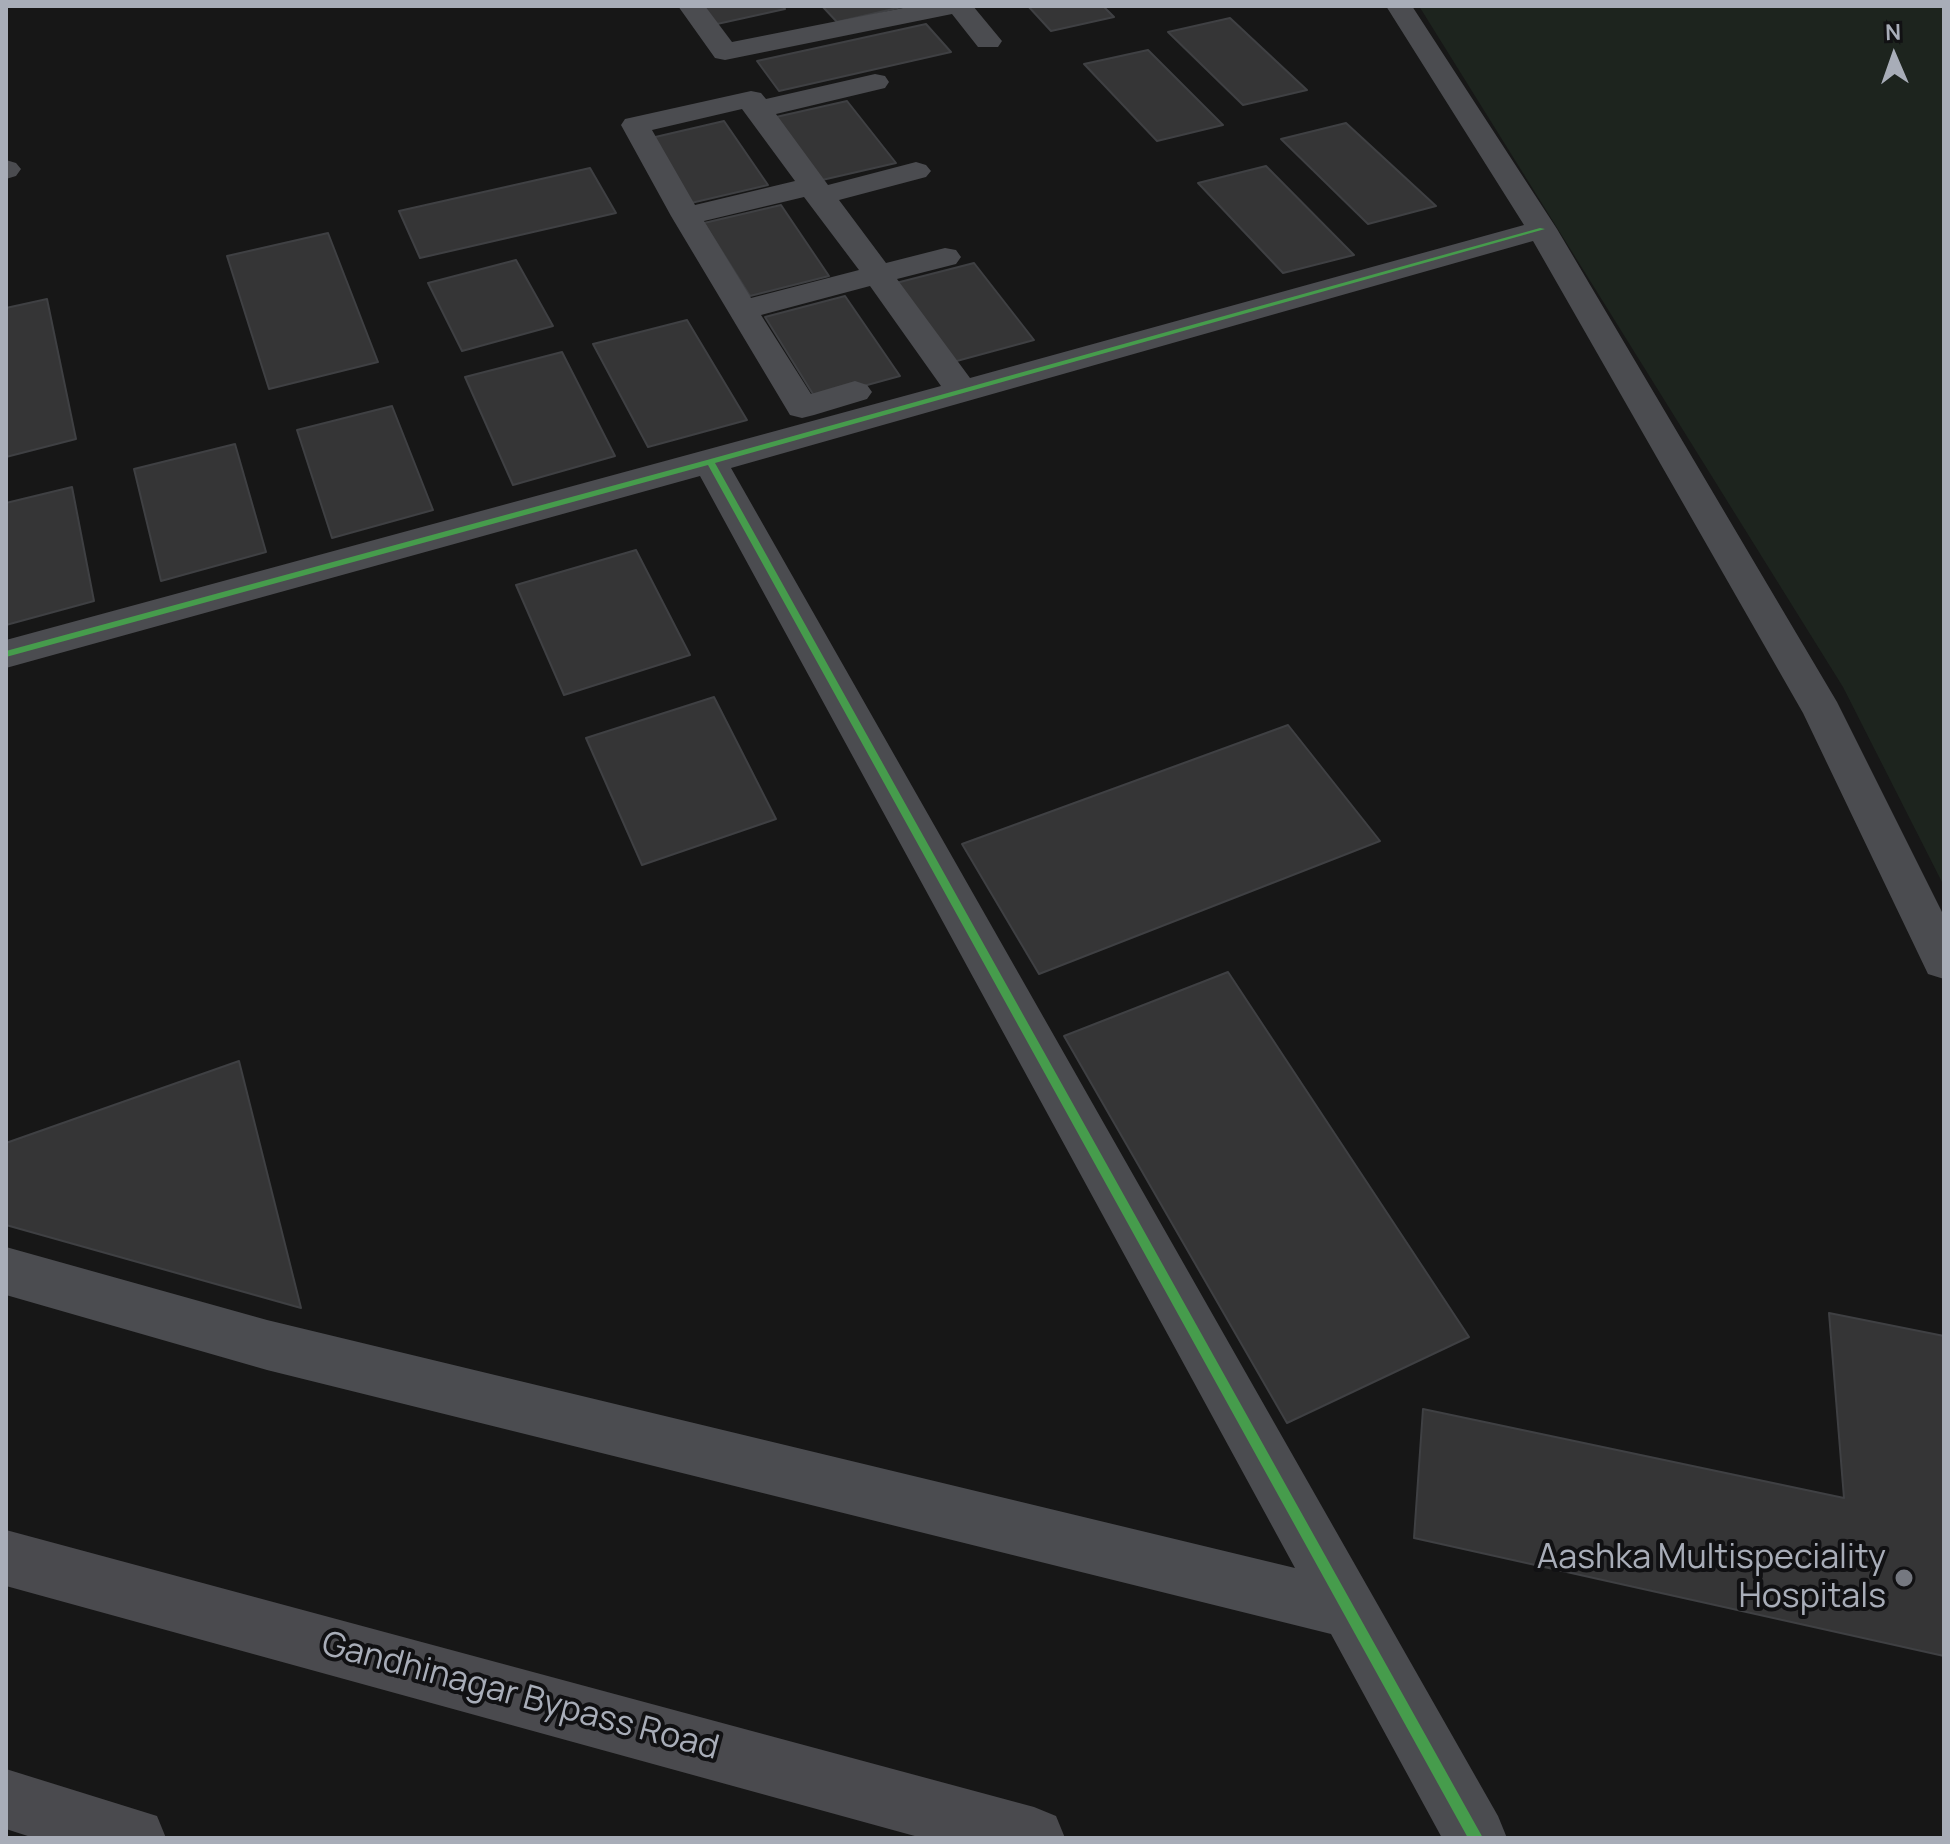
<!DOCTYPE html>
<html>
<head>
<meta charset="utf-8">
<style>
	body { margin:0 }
	#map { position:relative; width:1950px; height:1844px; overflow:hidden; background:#171717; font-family:Manrope,sans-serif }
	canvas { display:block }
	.frame { position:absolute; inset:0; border:8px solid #a8adb8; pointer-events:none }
	.north { position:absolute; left:1854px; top:16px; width:80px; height:80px; -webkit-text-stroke:6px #111113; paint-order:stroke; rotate:358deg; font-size:22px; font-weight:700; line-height:32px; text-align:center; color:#a8adb8 }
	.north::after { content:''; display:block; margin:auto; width:28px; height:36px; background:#a8adb8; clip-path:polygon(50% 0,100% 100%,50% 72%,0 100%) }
</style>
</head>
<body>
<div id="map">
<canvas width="1950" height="1844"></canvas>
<div class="frame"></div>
<div class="north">N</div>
</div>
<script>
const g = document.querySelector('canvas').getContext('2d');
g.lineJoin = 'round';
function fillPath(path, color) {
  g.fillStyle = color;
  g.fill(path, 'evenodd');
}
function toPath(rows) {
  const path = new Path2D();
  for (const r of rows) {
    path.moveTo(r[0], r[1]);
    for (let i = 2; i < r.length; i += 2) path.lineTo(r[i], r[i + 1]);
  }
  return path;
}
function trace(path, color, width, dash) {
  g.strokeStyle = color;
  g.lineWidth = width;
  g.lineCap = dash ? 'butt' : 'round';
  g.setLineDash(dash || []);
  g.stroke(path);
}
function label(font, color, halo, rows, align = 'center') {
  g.font = font + ' Manrope,sans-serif';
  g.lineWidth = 8;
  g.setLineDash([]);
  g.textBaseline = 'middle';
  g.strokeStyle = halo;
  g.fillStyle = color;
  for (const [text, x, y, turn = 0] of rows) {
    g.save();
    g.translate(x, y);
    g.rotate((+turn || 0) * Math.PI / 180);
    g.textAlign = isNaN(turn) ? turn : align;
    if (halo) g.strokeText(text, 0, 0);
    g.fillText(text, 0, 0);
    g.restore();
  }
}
fillPath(toPath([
	[1419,6,1944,6,1944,886,1843,687]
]), '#1d241e');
const building = toPath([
	[703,6,782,6,785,9,717,24,703,6],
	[822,6,906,6,837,22,822,6],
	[1028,6,1103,6,1114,17,1051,31,1028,6],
	[1230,18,1307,90,1243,105,1168,32,1230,18],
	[926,24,951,52,779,91,757,61,926,24],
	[1148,50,1223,125,1157,141,1084,64,1148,50],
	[847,101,896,163,822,180,776,117,847,101],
	[724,121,768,185,691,203,651,138,724,121],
	[1346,123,1436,206,1368,224,1281,139,1346,123],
	[1266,166,1354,255,1283,273,1198,183,1266,166],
	[590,168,616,213,420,258,399,211,590,168],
	[781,205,829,276,750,296,704,223,781,205],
	[328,233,378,362,269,389,227,256,328,233],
	[516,260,553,326,462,351,428,283,516,260],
	[974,263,1034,340,953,362,896,283,974,263],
	[845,296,900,376,816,399,765,317,845,296],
	[47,299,76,439,6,457,6,308,47,299],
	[687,320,747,420,648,447,593,344,687,320],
	[562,352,615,456,513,485,465,377,562,352],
	[392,406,433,510,332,538,297,430,392,406],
	[235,444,266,552,161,581,134,469,235,444],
	[72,487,94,601,6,625,6,503,72,487],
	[636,550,690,655,564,695,516,585,636,550],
	[714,697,776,819,642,865,586,738,714,697],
	[1288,725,1380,841,1039,974,962,844,1288,725],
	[1228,972,1469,1337,1287,1423,1064,1036,1228,972],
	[239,1061,301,1308,6,1225,6,1143,239,1061],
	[1829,1313,1944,1336,1944,1656,1414,1538,1423,1409,1844,1498,1829,1313]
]);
fillPath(building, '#353536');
trace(building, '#3f4043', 2);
fillPath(toPath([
	[678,6,705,6,732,42,913,6,973,6,1002,41,998,47,978,47,952,14,725,60,715,58,678,6],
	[1386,6,1412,6,1557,229,1837,702,1944,916,1944,979,1928,974,1803,713,1533,241,731,468,1498,1816,1507,1838,1442,1838,1331,1634,267,1370,6,1295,6,1247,267,1320,1295,1568,700,476,6,668,6,640,941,386,870,286,761,315,811,394,855,381,867,385,872,392,867,399,814,415,802,418,790,415,671,216,621,125,625,119,751,91,761,93,766,99,875,74,885,76,889,82,885,88,776,114,828,185,916,162,926,165,931,171,926,177,839,200,886,263,945,248,956,250,961,257,956,264,897,279,970,378,1524,225,1386,6],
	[742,109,795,181,695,205,652,130,742,109],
	[804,197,859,270,751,298,704,221,804,197],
	[6,160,16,163,21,169,16,176,6,179,6,160]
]), '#4b4c50');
fillPath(toPath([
	[6,1530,1034,1807,1056,1816,1065,1838,922,1838,6,1586,6,1530],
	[6,1769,157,1816,166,1838,34,1838,6,1829,6,1769]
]), '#4a4a4e');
fillPath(toPath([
	[1540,228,1545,229,715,463,1483,1838,1468,1838,708,465,6,657,6,651,707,460,1540,228]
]), '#469c4c');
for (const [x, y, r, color] of [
	[1904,1578,10,"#757880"]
]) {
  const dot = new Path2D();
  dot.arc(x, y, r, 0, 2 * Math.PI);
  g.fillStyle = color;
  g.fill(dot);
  trace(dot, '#111113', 3);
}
label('34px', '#a8adb8', '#111113', [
	["Aashka Multispeciality",1886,1558],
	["Hospitals",1886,1597]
], 'right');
label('34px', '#a8adb8', '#111113', [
	["Gandhinagar Bypass Road",520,1697,15]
]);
</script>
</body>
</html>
